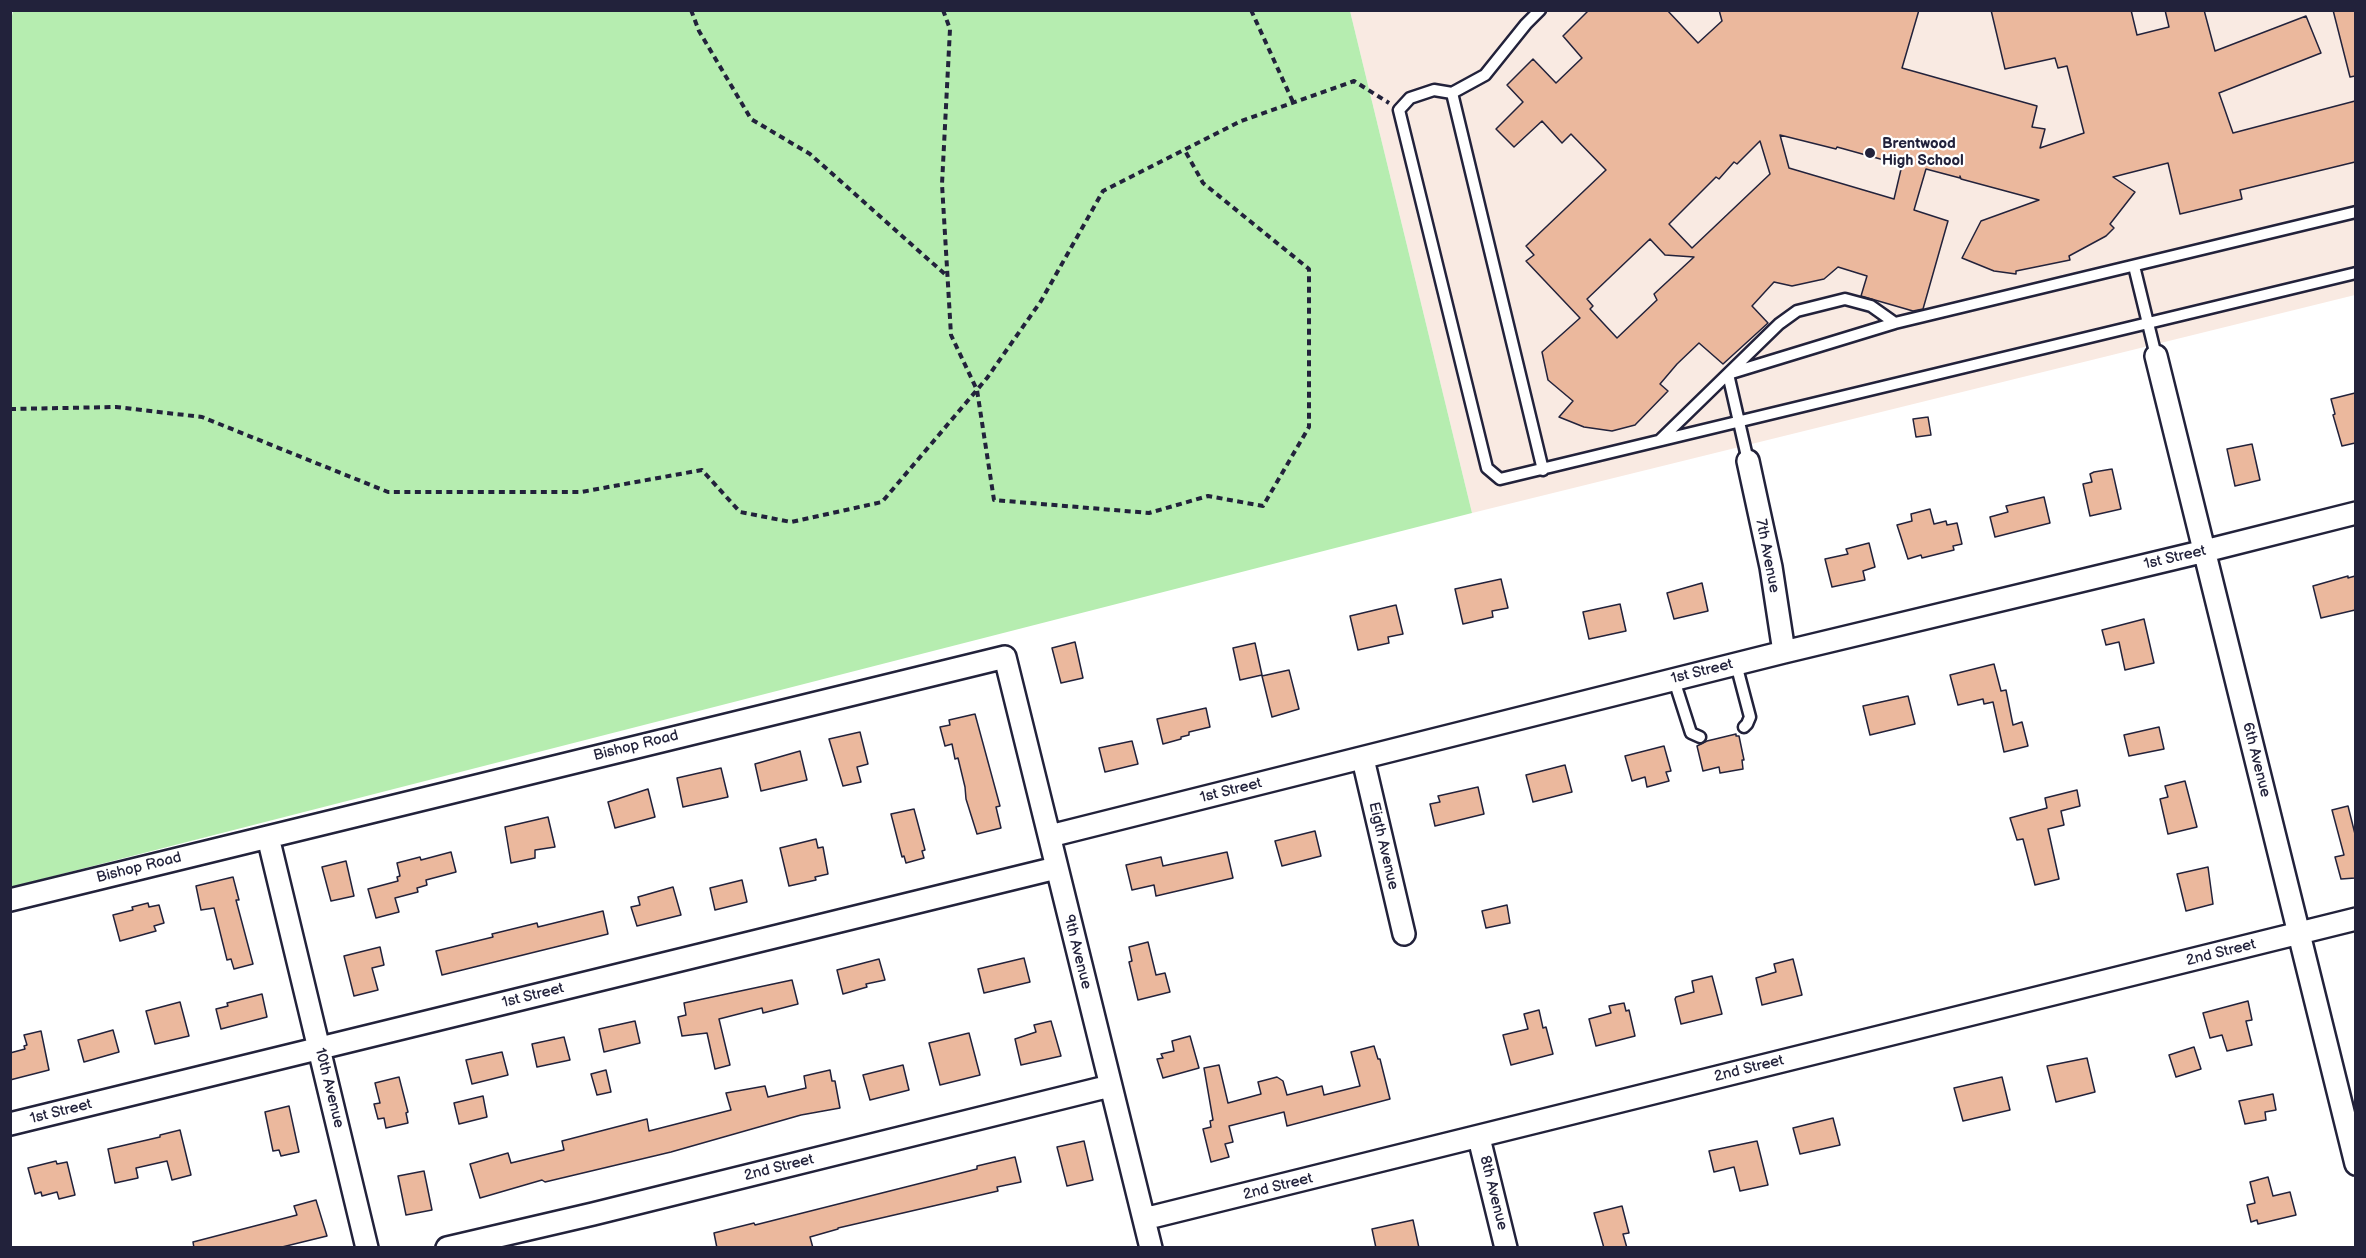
<!DOCTYPE html>
<html>
<head>
<meta charset="utf-8">
<style>
	body { margin:0 }
	#map { position:relative; width:2366px; height:1258px; overflow:hidden; background:#fff; font-family:"Balsamiq Sans",sans-serif }
	canvas { display:block }
	.frame { position:absolute; inset:0; border:12px solid #22223b; pointer-events:none }
</style>
</head>
<body>
<div id="map">
<canvas width="2366" height="1258"></canvas>
<div class="frame"></div>
</div>
<script>
const g = document.querySelector('canvas').getContext('2d');
g.lineJoin = 'round';
function fillPath(path, color) {
  g.fillStyle = color;
  g.fill(path, 'evenodd');
}
function toPath(rows) {
  const path = new Path2D();
  for (const r of rows) {
    path.moveTo(r[0], r[1]);
    for (let i = 2; i < r.length; i += 2) path.lineTo(r[i], r[i + 1]);
  }
  return path;
}
function trace(path, color, width, dash) {
  g.strokeStyle = color;
  g.lineWidth = width;
  g.lineCap = dash ? 'butt' : 'round';
  g.setLineDash(dash || []);
  g.stroke(path);
}
function label(font, color, halo, rows, align = 'center') {
  g.font = font + ' "Balsamiq Sans",sans-serif';
  g.lineWidth = 4.5;
  g.setLineDash([]);
  g.textBaseline = 'middle';
  g.strokeStyle = halo;
  g.fillStyle = color;
  for (const [text, x, y, turn = 0] of rows) {
    g.save();
    g.translate(x, y);
    g.rotate((+turn || 0) * Math.PI / 180);
    g.textAlign = isNaN(turn) ? turn : align;
    if (halo) g.strokeText(text, 0, 0);
    g.fillText(text, 0, 0);
    g.restore();
  }
}
fillPath(toPath([
	[1350,11,2355,11,2355,295,1472,513]
]), '#f9eae2');
fillPath(toPath([
	[13,11,1350,11,1472,513,11,887,10,26]
]), '#b6edb0');
const building = toPath([
	[1589,10,1667,10,1698,43,1722,21,1719,10,1919,10,1902,68,2037,106,2032,127,2045,129,2040,148,2084,133,2067,66,2058,68,2055,58,2005,69,1991,10,2131,10,2137,35,2169,27,2165,10,2204,10,2215,51,2306,16,2321,53,2219,93,2233,133,2355,101,2355,162,2240,190,2242,199,2180,214,2168,163,2113,177,2135,192,2110,224,2114,228,2106,236,2069,256,2070,260,2016,271,2016,274,1994,271,1962,258,1981,221,2039,200,1961,179,1960,176,1960,178,1926,169,1914,210,1948,221,1923,309,1913,311,1861,296,1867,276,1838,267,1824,279,1792,286,1774,282,1752,306,1768,323,1723,364,1699,343,1677,364,1660,384,1668,391,1635,425,1612,431,1584,427,1559,417,1573,401,1548,380,1542,352,1580,318,1526,261,1534,255,1526,246,1606,170,1571,134,1562,143,1542,121,1514,147,1496,129,1523,102,1507,85,1533,59,1556,83,1582,58,1563,36,1589,10],
	[1780,135,1836,149,1837,147,1902,165,1894,199,1789,168,1780,135],
	[1760,141,1770,174,1692,248,1669,224,1716,177,1719,179,1734,162,1737,164,1760,141],
	[1650,239,1665,255,1694,257,1654,294,1657,300,1617,338,1590,309,1593,306,1587,299,1650,239],
	[2333,10,2355,10,2355,76,2350,77,2333,10],
	[2355,393,2355,443,2342,446,2333,415,2335,414,2331,399,2355,393],
	[1928,417,1931,435,1916,437,1913,419,1928,417],
	[2252,444,2260,480,2235,486,2227,449,2252,444],
	[2112,469,2121,509,2090,516,2083,484,2092,482,2090,474,2094,472,2112,469],
	[2044,497,2050,523,1995,537,1990,517,2008,512,2006,506,2044,497],
	[1930,509,1934,524,1946,521,1947,525,1957,523,1962,544,1953,546,1954,550,1922,558,1921,555,1908,559,1897,525,1912,521,1911,514,1930,509],
	[1869,543,1875,567,1863,571,1865,580,1832,587,1825,559,1848,554,1846,549,1869,543],
	[2348,576,2348,578,2355,576,2355,610,2321,618,2313,586,2348,576],
	[1501,579,1508,608,1492,611,1493,617,1463,624,1455,589,1501,579],
	[1702,583,1708,611,1674,619,1667,593,1702,583],
	[1620,604,1626,631,1589,639,1583,612,1620,604],
	[1396,605,1403,634,1388,637,1389,643,1358,650,1350,616,1396,605],
	[2144,619,2154,663,2125,670,2119,642,2106,645,2102,630,2144,619],
	[1075,642,1083,678,1061,683,1052,648,1075,642],
	[1255,643,1262,675,1240,680,1233,648,1255,643],
	[1994,664,2001,691,2006,690,2013,725,2022,722,2028,746,2004,752,1993,702,1984,704,1983,699,1958,705,1950,675,1994,664],
	[1289,670,1299,709,1272,717,1262,676,1289,670],
	[1908,696,1915,724,1870,735,1863,706,1908,696],
	[1206,708,1210,727,1189,732,1189,735,1181,737,1181,739,1163,744,1157,719,1206,708],
	[975,714,1000,806,996,807,1001,828,977,834,966,799,965,787,958,758,955,759,952,744,945,746,940,727,950,725,949,720,975,714],
	[2159,727,2164,749,2129,756,2124,735,2159,727],
	[860,732,868,764,857,767,861,782,843,786,829,739,860,732],
	[1736,734,1736,736,1739,736,1744,760,1742,760,1743,769,1720,773,1719,767,1703,771,1697,746,1707,741,1736,734],
	[1132,741,1138,764,1105,772,1099,748,1132,741],
	[1664,746,1671,771,1666,772,1669,781,1647,787,1645,777,1632,781,1625,756,1664,746],
	[800,751,807,780,761,791,755,764,800,751],
	[1565,765,1572,792,1533,802,1526,775,1565,765],
	[721,768,728,797,683,807,677,778,721,768],
	[2185,781,2197,827,2168,834,2160,799,2168,797,2165,786,2185,781],
	[1478,787,1484,814,1435,826,1430,804,1440,802,1438,796,1478,787],
	[648,789,655,817,615,828,608,802,648,789],
	[2077,790,2080,806,2061,811,2064,825,2048,829,2059,879,2035,885,2023,839,2017,840,2010,818,2047,808,2045,798,2077,790],
	[2348,806,2355,834,2355,878,2341,879,2335,857,2344,855,2332,810,2348,806],
	[914,809,925,850,922,851,924,858,906,863,904,856,902,857,891,814,914,809],
	[548,817,555,847,535,850,535,858,511,863,505,827,548,817],
	[1315,831,1321,856,1282,866,1275,841,1315,831],
	[816,839,818,848,823,847,828,874,815,877,816,880,789,886,780,848,816,839],
	[451,852,456,872,426,880,427,885,417,888,418,892,395,898,399,912,376,918,368,889,398,881,397,877,400,876,397,863,420,857,421,860,451,852],
	[1227,852,1233,878,1156,896,1154,885,1132,890,1126,865,1161,857,1163,866,1227,852],
	[346,861,354,896,331,901,322,867,346,861],
	[2208,867,2213,904,2186,911,2177,874,2208,867],
	[233,877,239,900,236,900,253,964,234,969,231,959,227,960,214,908,201,910,196,886,233,877],
	[742,880,747,902,715,910,710,888,742,880],
	[673,887,681,915,637,926,631,907,640,905,638,897,673,887],
	[148,903,149,907,159,905,164,923,154,926,156,931,120,941,113,915,133,910,132,907,148,903],
	[1507,905,1510,923,1486,928,1482,911,1507,905],
	[603,911,608,934,442,975,436,951,493,937,492,934,537,923,538,927,603,911],
	[1148,942,1156,975,1165,973,1170,992,1138,1000,1129,962,1132,961,1129,947,1148,942],
	[380,947,384,965,372,968,378,990,354,996,344,956,380,947],
	[1024,958,1030,982,984,993,978,969,1024,958],
	[879,959,885,980,866,984,867,987,843,994,837,970,879,959],
	[1793,959,1802,995,1762,1005,1756,978,1776,972,1774,964,1793,959],
	[1712,976,1722,1014,1681,1024,1675,999,1676,997,1694,992,1692,981,1712,976],
	[792,980,798,1004,763,1013,762,1008,719,1019,730,1065,715,1069,707,1033,682,1036,678,1017,686,1015,684,1003,792,980],
	[262,994,267,1017,221,1029,216,1009,228,1006,227,1003,262,994],
	[2248,1001,2252,1020,2246,1021,2252,1045,2227,1051,2222,1035,2210,1038,2203,1013,2248,1001],
	[180,1002,189,1036,155,1044,146,1011,180,1002],
	[1624,1003,1626,1011,1629,1010,1635,1036,1596,1046,1589,1019,1611,1013,1609,1006,1624,1003],
	[1539,1010,1543,1028,1546,1027,1553,1054,1511,1065,1503,1035,1528,1029,1524,1014,1539,1010],
	[635,1021,640,1043,604,1052,599,1029,635,1021],
	[1051,1021,1061,1056,1021,1065,1015,1039,1036,1032,1034,1025,1051,1021],
	[113,1030,119,1052,84,1062,78,1040,113,1030],
	[41,1031,49,1070,10,1080,10,1053,25,1049,24,1046,27,1045,24,1035,41,1031],
	[969,1033,980,1075,940,1085,929,1043,969,1033],
	[1190,1036,1199,1068,1163,1078,1157,1059,1163,1058,1161,1054,1174,1051,1172,1041,1190,1036],
	[564,1037,570,1060,537,1067,532,1044,564,1037],
	[1374,1046,1378,1059,1380,1059,1390,1099,1287,1126,1284,1112,1229,1126,1233,1142,1225,1144,1229,1157,1211,1162,1203,1129,1211,1127,1210,1121,1213,1120,1204,1068,1219,1065,1228,1103,1261,1094,1258,1082,1277,1077,1283,1081,1287,1095,1322,1086,1324,1095,1360,1086,1351,1052,1374,1046],
	[2194,1047,2201,1069,2176,1077,2169,1055,2194,1047],
	[502,1052,508,1075,472,1084,466,1060,502,1052],
	[2087,1058,2095,1092,2056,1102,2047,1066,2087,1058],
	[903,1065,909,1090,870,1100,863,1075,903,1065],
	[606,1070,611,1092,597,1095,591,1074,606,1070],
	[830,1070,832,1081,835,1081,840,1108,801,1115,671,1152,545,1182,542,1180,480,1198,470,1164,508,1153,511,1163,564,1150,562,1141,647,1119,649,1131,731,1110,726,1093,765,1086,768,1097,806,1088,804,1076,830,1070],
	[399,1077,408,1112,406,1113,408,1123,386,1128,384,1118,378,1119,374,1104,380,1103,375,1083,399,1077],
	[2002,1077,2010,1110,1963,1121,1954,1088,2002,1077],
	[2273,1094,2276,1110,2265,1112,2266,1120,2245,1124,2239,1101,2273,1094],
	[483,1096,487,1117,459,1124,454,1103,483,1096],
	[289,1106,299,1152,281,1156,279,1150,273,1151,265,1112,289,1106],
	[1833,1118,1840,1145,1800,1154,1793,1128,1833,1118],
	[180,1130,191,1175,172,1180,167,1161,136,1168,138,1178,115,1183,108,1149,160,1137,160,1135,180,1130],
	[1084,1141,1093,1180,1067,1186,1057,1147,1084,1141],
	[1757,1141,1768,1185,1740,1191,1734,1167,1714,1172,1709,1151,1757,1141],
	[1015,1157,1021,1182,997,1187,998,1191,838,1228,838,1229,810,1237,813,1248,717,1248,714,1233,754,1223,755,1225,977,1169,977,1166,1015,1157],
	[56,1161,57,1164,67,1162,75,1195,59,1199,57,1192,42,1196,41,1192,35,1194,28,1168,56,1161],
	[424,1171,432,1210,406,1215,398,1176,424,1171],
	[2268,1177,2273,1196,2290,1192,2296,1215,2258,1224,2257,1220,2251,1222,2247,1205,2255,1203,2250,1182,2268,1177],
	[316,1200,327,1236,278,1248,194,1248,193,1242,297,1215,294,1206,316,1200],
	[1622,1206,1629,1233,1623,1234,1627,1248,1604,1248,1594,1213,1622,1206],
	[1413,1220,1419,1248,1376,1248,1372,1229,1413,1220]
]);
fillPath(building, '#ebb89d');
trace(building, '#22223b', 1.5);
const lane = toPath([
	[1540,10,1526,24,1485,75,1452,93,1434,90,1410,98,1399,110,1487,468,1500,479,2356,273],
	[1452,93,1543,470],
	[2134,266,2156,356],
	[1660,440,1779,324,1797,311,1845,299,1871,306,1895,323,2356,212],
	[1748,461,1728,374,1895,323],
	[1736,664,1750,717,1747,724,1744,727],
	[1674,680,1691,733,1700,737]
]);
const street = toPath([
	[2156,356,2356,1164],
	[1748,461,1771,567,1784,652],
	[1363,759,1404,934],
	[1050,836,1784,652,2205,551,2356,513],
	[268,837,367,1248],
	[10,900,1005,657,1151,1248],
	[10,1124,1056,868],
	[1479,1138,1506,1248],
	[1144,1219,2356,919],
	[447,1248,593,1214,1110,1086]
]);
trace(lane, '#22223b', 15);
trace(street, '#22223b', 26);
trace(toPath([
	[691,10,699,31,751,119,810,154,947,276],
	[943,10,950,29,942,184,951,335,977,390,994,500,1149,513,1208,496,1263,506,1309,427,1309,269,1203,183,1184,149],
	[1251,10,1293,102],
	[10,409,116,407,202,417,388,492,581,492,702,470,740,512,791,522,882,502,987,378,1041,301,1103,191,1241,121,1354,81,1389,103]
]), '#22223b', 4, [6, 4.5]);
trace(lane, '#fff', 10);
trace(street, '#fff', 21);
for (const [x, y, r, color] of [
	[1870,153,6,"#22223b"]
]) {
  const dot = new Path2D();
  dot.arc(x, y, r, 0, 2 * Math.PI);
  g.fillStyle = color;
  g.fill(dot);
  trace(dot, '#fff', 2);
}
label('bold 15px', '#22223b', '#fff', [
	["Brentwood",1882,144],
	["High School",1882,161]
], 'left');
label('15px', '#22223b', '#fff', [
	["7th Avenue",1767,556,79],
	["1st Street",2175,558,-13],
	["1st Street",1702,672,-14],
	["Bishop Road",636,746,-14],
	["6th Avenue",2256,760,76],
	["1st Street",1231,791,-14],
	["Eigth Avenue",1383,846,77],
	["Bishop Road",139,868,-14],
	["9th Avenue",1077,952,76],
	["2nd Street",2221,953,-14],
	["1st Street",533,996,-14],
	["2nd Street",1749,1069,-14],
	["10th Avenue",329,1088,76],
	["1st Street",61,1112,-14],
	["2nd Street",779,1168,-14],
	["2nd Street",1278,1187,-14],
	["8th Avenue",1493,1193,76]
]);
</script>
</body>
</html>
